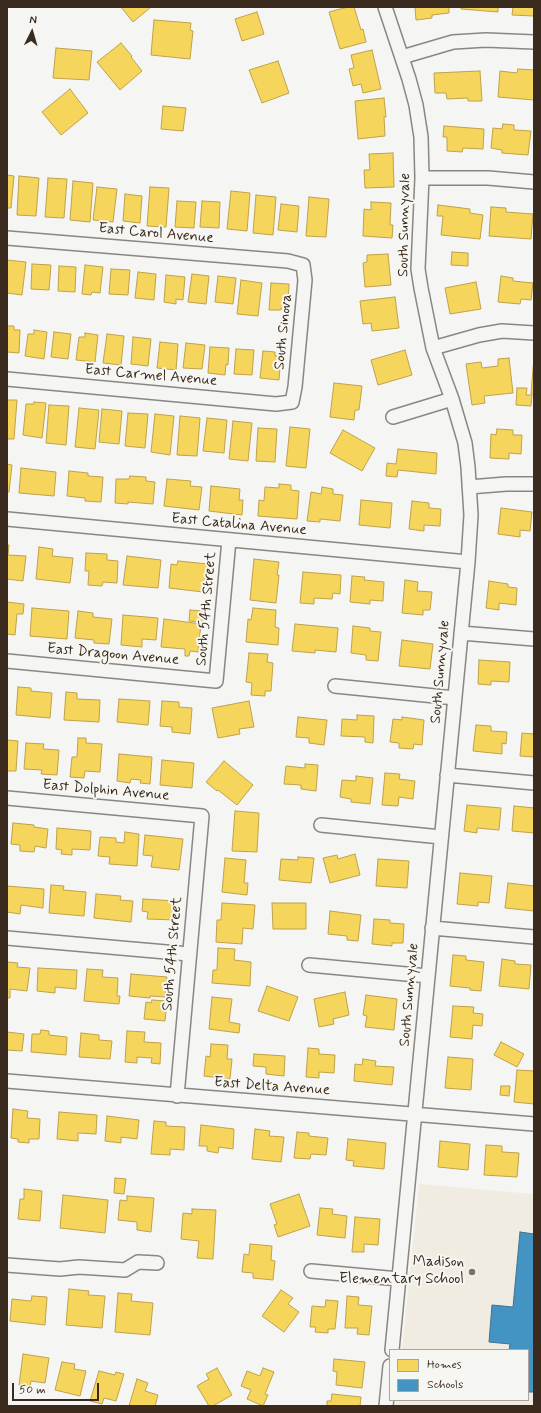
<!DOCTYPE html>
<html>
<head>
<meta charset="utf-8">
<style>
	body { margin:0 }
	#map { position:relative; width:541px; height:1413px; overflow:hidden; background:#f5f5f3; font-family:Mynerve,sans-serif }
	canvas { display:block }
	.frame { position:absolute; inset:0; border:8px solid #3b2a1e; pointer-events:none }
	.legend { position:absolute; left:389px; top:1349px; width:140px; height:52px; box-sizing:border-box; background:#f6f6f2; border:1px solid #aba49d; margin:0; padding:5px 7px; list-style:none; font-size:12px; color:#3b2a1e }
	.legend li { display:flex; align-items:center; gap:8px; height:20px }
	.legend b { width:20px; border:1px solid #aba49d }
	.north { position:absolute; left:12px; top:12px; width:40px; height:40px; -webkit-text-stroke:3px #f6f6f2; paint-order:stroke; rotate:5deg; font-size:11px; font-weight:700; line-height:16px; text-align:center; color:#3b2a1e }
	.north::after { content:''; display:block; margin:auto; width:14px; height:18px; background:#3b2a1e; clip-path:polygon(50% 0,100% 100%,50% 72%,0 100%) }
	.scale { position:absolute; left:12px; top:1383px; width:87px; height:18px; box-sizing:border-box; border:2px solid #3b2a1e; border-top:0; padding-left:5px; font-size:12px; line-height:14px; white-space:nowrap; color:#3b2a1e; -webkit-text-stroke:3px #f6f6f2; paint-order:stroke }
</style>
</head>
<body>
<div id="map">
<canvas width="541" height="1413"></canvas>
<div class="frame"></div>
<ul class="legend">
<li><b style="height:11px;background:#f6d55c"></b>Homes</li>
<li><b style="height:11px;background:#4393c3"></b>Schools</li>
</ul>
<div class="north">N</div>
<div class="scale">50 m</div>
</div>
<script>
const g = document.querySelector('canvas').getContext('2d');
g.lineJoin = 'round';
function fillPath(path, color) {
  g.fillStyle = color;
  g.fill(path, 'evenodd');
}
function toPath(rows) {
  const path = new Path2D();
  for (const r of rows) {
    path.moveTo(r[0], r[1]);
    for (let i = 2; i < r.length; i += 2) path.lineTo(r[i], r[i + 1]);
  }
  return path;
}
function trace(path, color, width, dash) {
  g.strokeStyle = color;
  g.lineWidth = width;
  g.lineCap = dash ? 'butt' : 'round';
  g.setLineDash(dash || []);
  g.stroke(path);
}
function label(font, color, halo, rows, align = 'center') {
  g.font = font + ' Mynerve,sans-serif';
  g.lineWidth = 4;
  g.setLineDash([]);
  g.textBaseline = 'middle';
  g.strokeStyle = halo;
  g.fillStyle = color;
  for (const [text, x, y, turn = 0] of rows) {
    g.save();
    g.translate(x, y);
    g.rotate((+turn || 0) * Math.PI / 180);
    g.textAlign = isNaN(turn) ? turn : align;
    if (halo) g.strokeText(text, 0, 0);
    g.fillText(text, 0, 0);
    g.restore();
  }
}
fillPath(toPath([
	[419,1184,534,1194,534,1406,396,1406,397,1400,528,1400,528,1350,402,1350]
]), '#f0ece1');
const homes = toPath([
	[121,7,151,7,133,22,121,7],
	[348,7,354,7,361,30,363,29,366,42,340,49,329,12,348,7],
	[415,7,449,7,449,13,432,15,432,18,416,20,415,7],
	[461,7,498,7,498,12,461,9,461,7],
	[513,7,534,7,534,16,512,15,513,7],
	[257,12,264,34,242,41,235,19,257,12],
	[154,20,191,23,190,30,193,31,190,59,151,55,154,20],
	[121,43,132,56,131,57,142,71,120,90,97,62,121,43],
	[56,48,92,51,89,80,53,78,56,48],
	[372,50,381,89,363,93,361,84,353,86,349,69,354,68,351,55,372,50],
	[278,61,289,93,262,103,249,70,278,61],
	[518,69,534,70,534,100,498,97,500,71,517,73,518,69],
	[480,71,482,101,468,101,468,98,447,99,446,93,435,93,434,73,480,71],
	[70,89,88,113,61,135,42,112,70,89],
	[384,98,386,117,384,117,385,136,358,139,355,101,384,98],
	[163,106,186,108,183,131,161,129,163,106],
	[503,124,514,125,514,130,531,131,528,155,502,153,502,150,491,148,493,128,502,129,503,124],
	[444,126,484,129,483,149,463,148,462,152,447,151,447,137,443,137,444,126],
	[393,153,394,187,365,188,364,170,370,170,369,154,393,153],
	[7,175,14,176,11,208,7,208,7,175],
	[19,176,39,178,36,216,17,215,19,176],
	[48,178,67,179,64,218,45,217,48,178],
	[73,181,93,183,90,222,70,220,73,181],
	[97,187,117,189,113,222,93,220,97,187],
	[150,187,169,188,166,227,147,226,150,187],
	[231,191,250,193,247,231,227,229,231,191],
	[125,194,142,196,140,223,123,221,125,194],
	[256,195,276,197,273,235,253,233,256,195],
	[309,197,329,199,326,237,306,236,309,197],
	[177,201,196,202,194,228,175,227,177,201],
	[202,201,220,202,219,228,200,227,202,201],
	[371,202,391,203,390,225,393,225,392,238,363,236,364,209,371,210,371,202],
	[281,204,299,206,297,232,278,230,281,204],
	[438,205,470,209,470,213,483,215,480,239,441,235,443,216,437,216,438,205],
	[491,207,506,208,506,212,533,214,531,239,489,236,491,207],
	[452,252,468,253,468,266,451,265,452,252],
	[388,254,391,285,365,287,363,263,367,262,367,255,388,254],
	[7,260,26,262,22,295,7,293,7,260],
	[32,264,51,265,49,290,31,289,32,264],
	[85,265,103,267,100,293,92,292,91,295,82,294,85,265],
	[59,266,76,267,75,292,58,291,59,266],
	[111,269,130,270,128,295,109,294,111,269],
	[138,272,156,274,154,300,135,298,138,272],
	[192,274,209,276,206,304,188,302,192,274],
	[166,275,185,277,183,300,176,299,176,304,164,302,166,275],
	[218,276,236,278,233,304,215,302,218,276],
	[501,276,513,278,513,281,533,283,531,300,521,299,520,304,498,302,501,276],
	[241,280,262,283,258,316,237,314,241,280],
	[476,282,481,309,450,314,445,288,476,282],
	[271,283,289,284,288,308,281,308,281,310,269,310,271,283],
	[395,297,399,328,372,331,371,323,363,324,360,301,395,297],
	[7,326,14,326,14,330,20,330,19,353,7,352,7,326],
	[34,330,47,332,44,359,25,356,28,334,34,334,34,330],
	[54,332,71,334,68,359,51,357,54,332],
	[85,333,98,335,95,362,76,360,79,337,85,337,85,333],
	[107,334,124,336,121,365,103,363,107,334],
	[133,337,151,339,148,366,131,364,133,337],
	[160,342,178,344,176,370,157,368,160,342],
	[186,343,205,345,202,369,183,368,186,343],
	[210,347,229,348,228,365,226,364,225,375,208,373,210,347],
	[236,349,254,350,252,375,234,374,236,349],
	[405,350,412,375,378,385,371,360,405,350],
	[263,351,275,352,275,356,281,356,279,380,260,378,263,351],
	[534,357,534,394,531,394,534,357],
	[509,358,513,393,484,396,485,403,472,405,466,364,481,362,482,368,498,366,498,359,509,358],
	[334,383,362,386,359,410,355,410,354,420,330,417,334,383],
	[517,388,527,388,526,395,532,395,531,406,516,405,517,388],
	[7,400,17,400,14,439,7,439,7,400],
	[34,402,46,403,42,438,23,435,26,404,34,404,34,402],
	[49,405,69,406,66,445,46,443,49,405],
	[79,408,99,410,95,449,75,447,79,408],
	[102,409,122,411,119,444,99,442,102,409],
	[128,413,148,414,145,448,125,446,128,413],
	[155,414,174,416,170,455,151,452,155,414],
	[180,416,200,418,197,456,177,455,180,416],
	[207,418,227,420,224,453,203,451,207,418],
	[233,421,252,423,248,461,229,459,233,421],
	[290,427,310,429,306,468,286,466,290,427],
	[258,428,277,429,275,462,256,461,258,428],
	[497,429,513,430,513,435,522,435,521,454,509,453,509,459,490,458,491,434,496,435,497,429],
	[343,430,375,448,362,471,330,453,343,430],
	[398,449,437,453,436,474,398,470,397,477,386,476,387,463,396,464,398,449],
	[7,464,12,465,9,492,7,492,7,464],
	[21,468,56,472,54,496,19,493,21,468],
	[69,471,88,473,88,476,103,477,101,502,85,501,85,498,67,496,69,471],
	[130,476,146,477,146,481,155,482,153,504,128,502,128,504,115,503,116,479,129,479,130,476],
	[167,479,191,481,190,486,202,487,199,510,164,506,167,479],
	[279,484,291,485,291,490,299,491,297,519,258,516,259,500,264,501,265,487,279,488,279,484],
	[211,486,240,489,239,500,243,500,242,515,209,511,211,486],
	[322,487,333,489,333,494,343,495,340,521,320,519,320,522,307,521,311,492,321,494,322,487],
	[361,500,392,503,390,528,359,525,361,500],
	[412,501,429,503,429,508,441,509,440,526,424,525,424,531,409,529,412,501],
	[501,508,532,512,530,531,520,530,520,537,498,534,501,508],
	[7,545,9,545,8,555,26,556,23,581,7,579,7,545],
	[39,547,53,549,52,556,73,558,70,583,36,579,39,547],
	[86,553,107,554,107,560,118,561,117,583,103,582,102,586,88,585,89,571,85,571,86,553],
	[127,556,161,560,158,588,123,585,127,556],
	[254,559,279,562,277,575,279,575,276,603,250,600,254,559],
	[178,561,208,564,207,578,205,578,203,592,169,588,171,564,177,565,178,561],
	[303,572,341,575,340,594,333,593,332,599,314,598,314,604,300,603,303,572],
	[352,576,365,577,364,580,384,582,383,601,370,600,370,604,350,602,352,576],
	[206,579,212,580,211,590,205,589,206,579],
	[405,580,418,582,417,591,432,592,430,610,423,610,423,615,402,613,405,580],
	[489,581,508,584,508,587,517,588,516,605,499,603,499,610,486,608,489,581],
	[7,602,24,604,23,614,17,614,15,635,7,634,7,602],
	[32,608,69,611,67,639,30,636,32,608],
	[253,608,276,610,275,627,279,628,278,645,246,642,248,619,251,620,253,608],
	[190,610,203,611,202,622,189,621,190,610],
	[78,611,93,613,93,617,112,619,109,644,94,643,94,640,75,638,78,611],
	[123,615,158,618,156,640,142,639,142,647,121,645,123,615],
	[164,619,201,624,198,652,190,651,189,656,185,656,185,649,161,647,164,619],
	[295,624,338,628,336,652,315,650,315,653,292,651,295,624],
	[353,626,370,628,370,631,381,632,378,661,366,660,366,655,351,653,353,626],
	[402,640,433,644,430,669,399,666,402,640],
	[249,653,268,654,267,662,273,663,271,691,265,691,265,696,251,695,252,683,246,682,249,653],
	[479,660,510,662,509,682,491,681,491,685,478,684,479,660],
	[18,687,31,688,31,691,52,693,50,718,16,715,18,687],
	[66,692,77,693,77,699,100,700,99,722,64,720,66,692],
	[119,699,150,701,148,725,117,722,119,699],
	[162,701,179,702,179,707,192,708,190,734,172,732,172,727,160,726,162,701],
	[249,701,254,727,239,729,240,734,218,738,212,708,249,701],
	[357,715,374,716,373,743,365,742,365,737,341,736,342,719,357,720,357,715],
	[298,717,327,720,324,745,309,743,309,738,296,737,298,717],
	[402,717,424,720,422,745,414,744,413,749,399,748,399,743,390,742,393,719,402,720,402,717],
	[476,725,491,726,491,731,507,732,506,744,502,743,502,754,473,751,476,725],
	[534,729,534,757,520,756,522,733,533,734,534,729],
	[78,738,86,738,86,743,102,744,100,772,85,771,84,778,70,777,72,757,77,757,78,738],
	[7,740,18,741,16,771,7,771,7,740],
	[26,743,44,744,43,749,59,750,57,775,41,774,42,770,24,769,26,743],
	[119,754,152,757,150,784,140,783,141,780,131,779,130,783,117,781,119,754],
	[162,760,194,763,192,788,160,785,162,760],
	[224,761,253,785,237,805,218,790,217,791,206,782,224,761],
	[305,764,318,765,316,791,301,789,301,785,284,784,286,766,305,768,305,764],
	[385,773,400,774,399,779,415,781,413,799,399,797,398,806,382,805,385,773],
	[356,776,373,778,370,804,351,802,351,799,340,797,342,780,356,781,356,776],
	[467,805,501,808,499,830,477,828,477,833,464,831,467,805],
	[514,806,534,808,534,833,512,831,514,806],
	[235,811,259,813,257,852,232,851,235,811],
	[13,823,34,825,34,827,48,829,46,848,35,846,34,852,20,851,20,845,11,844,13,823],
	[57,828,91,831,90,850,72,849,72,855,61,854,62,850,56,849,57,828],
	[125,832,139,834,137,866,109,864,110,857,98,856,100,837,116,838,116,842,124,843,125,832],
	[145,835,183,839,179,870,151,867,153,856,143,855,145,835],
	[355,854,360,875,330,883,323,858,337,855,338,859,355,854],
	[298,857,314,858,311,883,279,880,281,859,298,860,298,857],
	[225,858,246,860,244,883,248,883,247,895,222,892,225,858],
	[378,859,409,861,407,888,376,886,378,859],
	[460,873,492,876,489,903,478,902,478,906,457,904,460,873],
	[508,883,534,886,534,911,505,908,508,883],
	[51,885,64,886,63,890,86,892,84,916,49,913,51,885],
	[7,886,44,889,43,908,21,905,20,914,7,912,7,886],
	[96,894,121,896,120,900,133,901,131,922,94,918,96,894],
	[143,899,176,901,175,920,147,919,148,912,142,911,143,899],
	[222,903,255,905,253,929,243,928,242,944,216,942,217,920,221,920,222,903],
	[272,903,306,903,306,929,273,929,272,903],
	[330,911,361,915,358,941,347,940,347,936,328,934,330,911],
	[374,919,390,920,390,923,404,924,403,943,392,943,392,946,372,944,374,919],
	[218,948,235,949,234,960,251,962,250,986,212,983,213,970,217,970,218,948],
	[453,955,466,956,466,960,484,962,481,991,470,990,470,988,450,986,453,955],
	[502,959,515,961,515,964,531,965,529,989,499,986,502,959],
	[7,962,18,963,17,967,30,968,27,991,10,989,10,998,7,998,7,962],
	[38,968,77,970,76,989,55,987,55,993,37,991,38,968],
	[87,969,103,970,102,977,118,978,117,996,120,996,119,1004,84,1001,87,969],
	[131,974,167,977,165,997,150,996,150,998,129,996,131,974],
	[267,986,298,997,289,1021,258,1011,267,986],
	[345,992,349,1015,333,1019,334,1024,319,1027,314,999,345,992],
	[366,995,397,999,394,1030,365,1027,367,1016,363,1015,366,995],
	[212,997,232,999,229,1022,240,1024,239,1033,209,1029,212,997],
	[152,1000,167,1001,165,1021,144,1019,146,1002,151,1003,152,1000],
	[453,1006,474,1007,473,1013,483,1014,482,1026,473,1025,472,1039,450,1037,453,1006],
	[41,1030,49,1031,49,1035,67,1037,66,1055,31,1052,32,1034,40,1034,41,1030],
	[127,1031,145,1032,144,1042,161,1043,160,1064,151,1063,152,1058,137,1057,137,1063,125,1062,127,1031],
	[7,1032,24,1034,22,1051,7,1050,7,1032],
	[81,1033,99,1035,99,1040,112,1041,110,1059,79,1057,81,1033],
	[501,1042,524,1054,517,1067,494,1055,501,1042],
	[211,1044,228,1045,227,1059,232,1059,230,1079,204,1076,206,1056,210,1057,211,1044],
	[308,1048,319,1049,319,1054,335,1055,334,1073,319,1072,319,1078,306,1077,308,1048],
	[254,1054,285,1056,284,1076,266,1074,266,1067,253,1066,254,1054],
	[448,1057,473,1059,471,1090,445,1088,448,1057],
	[363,1059,376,1061,375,1066,394,1067,392,1085,354,1081,355,1064,362,1065,363,1059],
	[517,1070,534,1071,534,1104,514,1102,517,1070],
	[501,1086,510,1086,509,1096,500,1095,501,1086],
	[13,1109,28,1111,27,1118,40,1119,39,1139,29,1139,29,1143,18,1142,18,1139,11,1138,13,1109],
	[59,1112,97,1115,96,1134,78,1133,78,1141,57,1139,59,1112],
	[107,1116,139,1120,137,1139,121,1137,121,1143,105,1141,107,1116],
	[154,1121,166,1122,166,1126,185,1127,184,1150,170,1149,170,1155,151,1154,154,1121],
	[201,1125,234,1129,233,1149,219,1147,218,1153,207,1151,207,1146,199,1146,201,1125],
	[255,1129,270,1131,269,1136,284,1137,281,1162,252,1159,255,1129],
	[297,1132,309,1133,309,1136,328,1138,326,1155,311,1154,310,1159,294,1158,297,1132],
	[348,1139,386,1143,384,1169,353,1166,354,1161,346,1160,348,1139],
	[440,1141,470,1144,468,1170,438,1167,440,1141],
	[486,1145,502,1146,502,1152,519,1153,517,1177,484,1175,486,1145],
	[115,1178,126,1179,124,1194,114,1193,115,1178],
	[24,1189,42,1191,40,1221,18,1219,20,1199,24,1199,24,1189],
	[299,1194,310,1226,278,1237,274,1225,277,1224,270,1204,299,1194],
	[63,1195,108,1200,105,1233,60,1228,63,1195],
	[127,1196,154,1198,151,1232,137,1230,137,1222,118,1220,120,1200,127,1201,127,1196],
	[320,1208,333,1209,332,1214,347,1216,345,1238,317,1235,320,1208],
	[192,1209,216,1210,213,1259,197,1258,199,1241,181,1239,183,1213,192,1214,192,1209],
	[355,1217,380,1219,378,1245,364,1244,364,1252,352,1252,355,1217],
	[250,1244,272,1246,271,1260,275,1261,273,1280,253,1278,253,1273,242,1272,244,1254,249,1255,250,1244],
	[69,1289,89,1291,88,1295,105,1296,102,1328,66,1325,69,1289],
	[281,1290,293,1298,288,1304,299,1312,284,1332,262,1316,281,1290],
	[118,1293,132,1294,131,1301,153,1303,150,1335,115,1332,118,1293],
	[32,1296,47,1297,45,1325,10,1321,12,1299,31,1301,32,1296],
	[347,1296,359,1297,358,1305,372,1306,369,1335,357,1334,358,1328,345,1328,347,1296],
	[326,1300,338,1301,335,1329,328,1329,328,1333,315,1332,316,1327,310,1327,312,1306,325,1307,326,1300],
	[23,1354,49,1358,45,1383,31,1381,30,1387,19,1385,23,1354],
	[334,1359,365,1362,362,1388,336,1385,337,1372,333,1371,334,1359],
	[62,1362,75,1364,74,1369,86,1371,80,1396,55,1390,62,1362],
	[217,1368,232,1395,213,1406,209,1406,197,1386,209,1379,206,1374,217,1368],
	[263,1368,274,1372,265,1394,268,1395,263,1406,247,1399,251,1390,241,1386,247,1371,260,1376,263,1368],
	[99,1371,115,1375,116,1372,124,1374,116,1401,104,1398,102,1404,90,1401,99,1371],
	[137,1379,148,1383,145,1391,158,1395,155,1406,129,1406,137,1379],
	[332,1394,361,1397,360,1406,327,1406,327,1401,331,1401,332,1394]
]);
fillPath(homes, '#f6d55c');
trace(homes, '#bea249', 1);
const schools = toPath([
	[520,1232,534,1234,534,1392,528,1392,528,1350,509,1350,510,1344,489,1342,492,1305,513,1307,520,1232]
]);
fillPath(schools, '#4393c3');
trace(schools, '#417492', 1);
const minor = toPath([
	[385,7,409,79,416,105,421,137,422,178,418,269,421,288,433,348,452,399,465,443,468,467,471,515,468,562,392,1350],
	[402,57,453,42,486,40,534,42],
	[422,178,488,178,534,182],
	[7,238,288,261,303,265,305,280,295,387,292,402,276,404,7,379],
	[433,348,479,335,502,331,534,333],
	[393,417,452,399],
	[469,487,506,484,534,484],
	[7,519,468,562],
	[461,633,534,639],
	[7,661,216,681,229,540],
	[335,686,455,698],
	[447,775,534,783],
	[7,798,202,816,177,1096],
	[321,825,441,837],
	[432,928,534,937],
	[7,938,189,954],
	[309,965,428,976],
	[7,1081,534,1124],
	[7,1265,60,1269,79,1267,125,1270,138,1262,157,1263],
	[311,1271,399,1279],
	[386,1406,390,1366]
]);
trace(minor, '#8a8683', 16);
trace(minor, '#f5f5f3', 13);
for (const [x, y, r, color] of [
	[472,1272,4,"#7c7169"]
]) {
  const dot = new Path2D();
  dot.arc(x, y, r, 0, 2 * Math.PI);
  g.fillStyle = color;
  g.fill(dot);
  trace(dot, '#f6f6f2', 1.5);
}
label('15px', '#3b2a1e', '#f6f6f2', [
	["South Sunnyvale",405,225,-89],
	["East Carol Avenue",156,234,5],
	["South Sinova",284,332,-84],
	["East Carmel Avenue",151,376,5],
	["East Catalina Avenue",239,525,5],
	["South 54th Street",207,609,-85],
	["East Dragoon Avenue",113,655,5],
	["South Sunnyvale",441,672,-85],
	["East Dolphin Avenue",106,791,5],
	["South 54th Street",173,954,-85],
	["South Sunnyvale",410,995,-85],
	["East Delta Avenue",272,1087,4]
]);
label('15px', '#3b2a1e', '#f6f6f2', [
	["Madison",464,1263],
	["Elementary School",464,1280]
], 'right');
</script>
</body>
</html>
